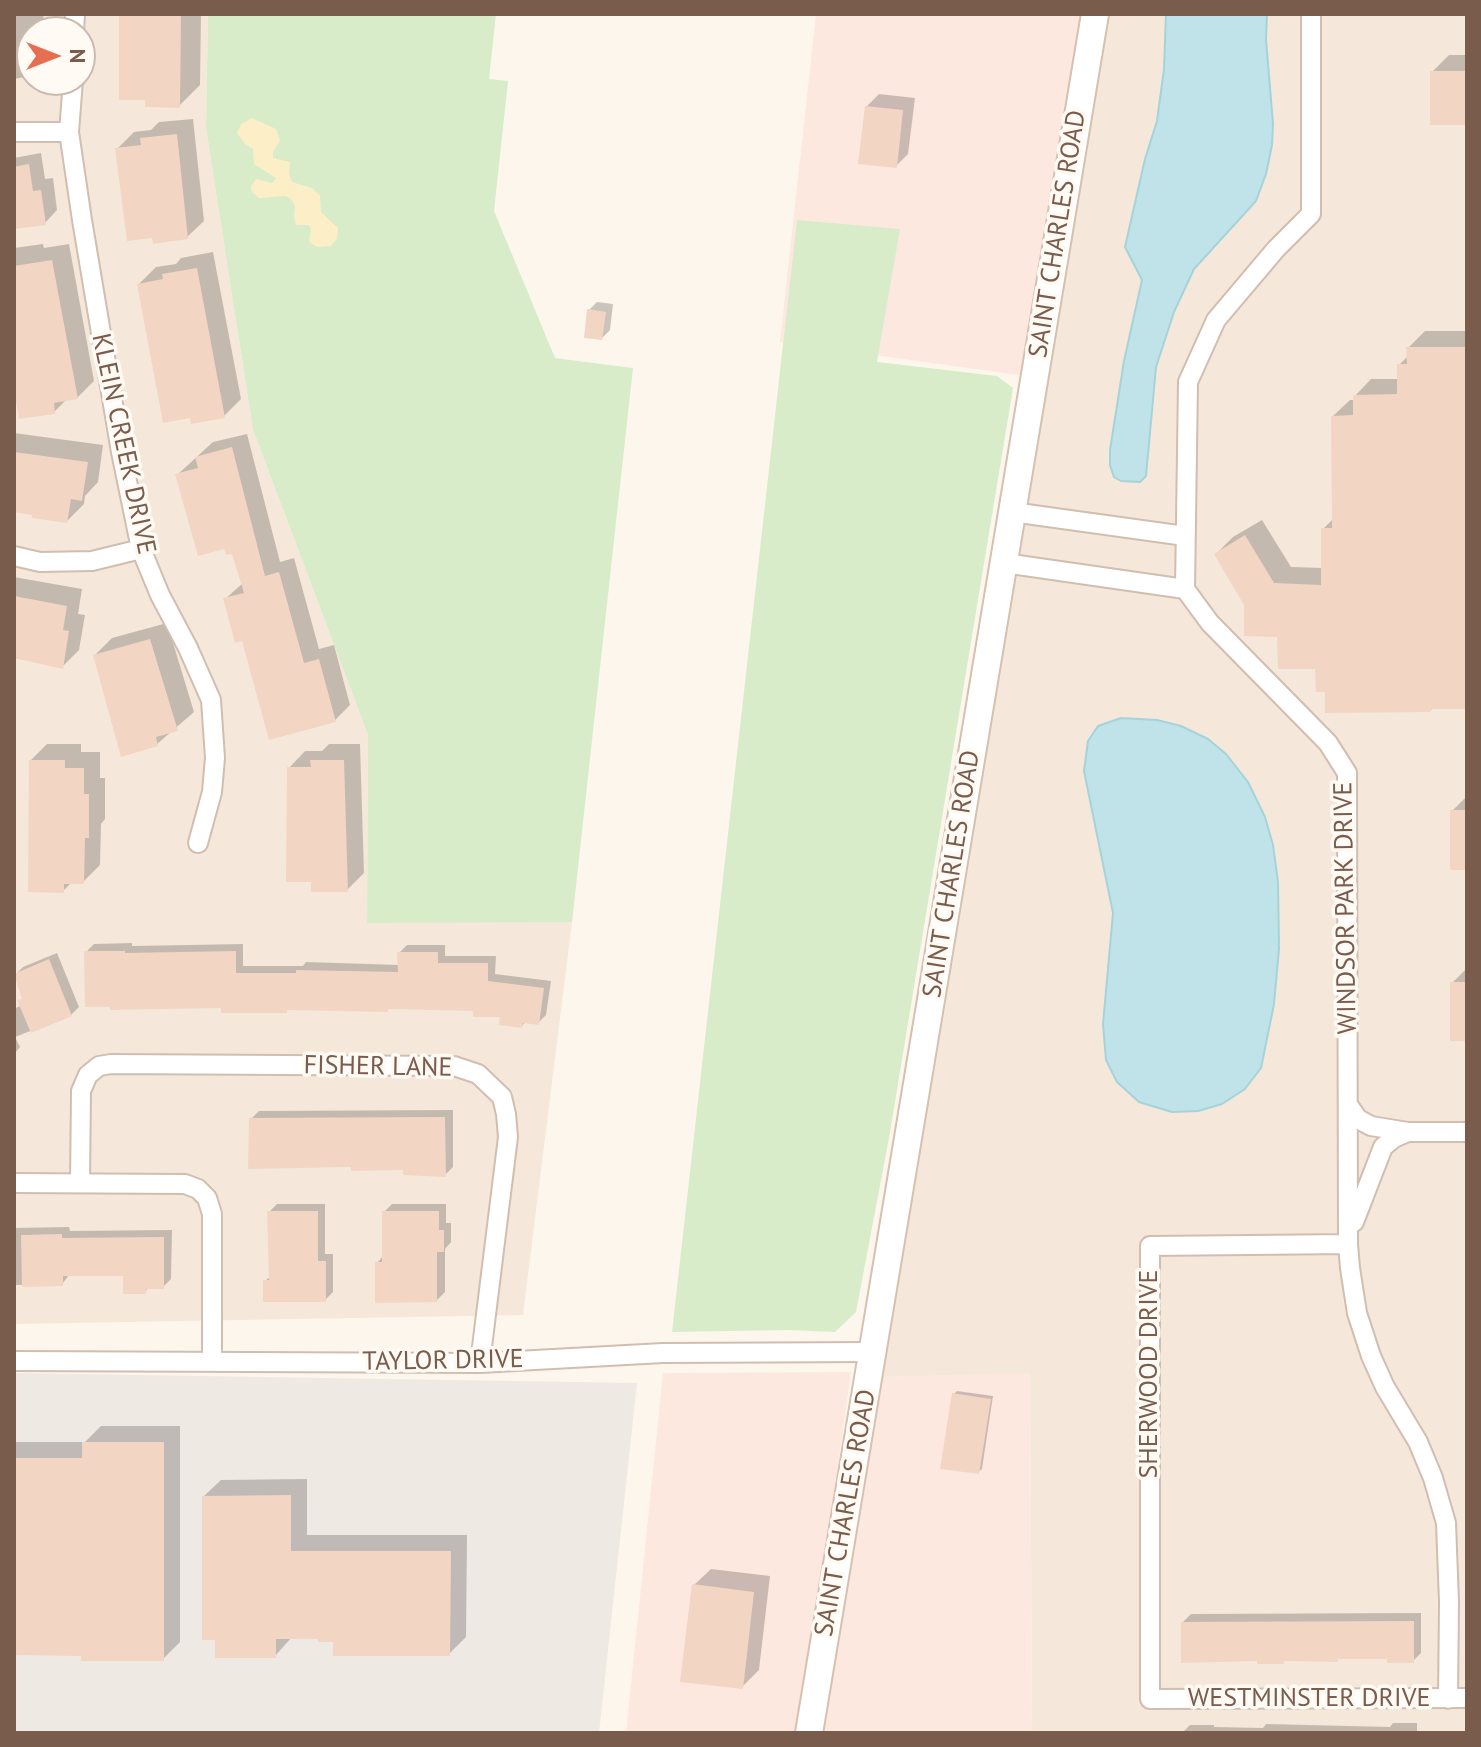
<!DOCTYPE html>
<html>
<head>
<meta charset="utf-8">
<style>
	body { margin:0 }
	#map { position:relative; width:1481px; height:1747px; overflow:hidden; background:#fdf6ec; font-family:"PT Sans",sans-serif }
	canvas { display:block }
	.frame { position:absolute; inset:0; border:16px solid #7a5c4d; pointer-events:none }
	.north { position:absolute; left:16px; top:16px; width:80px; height:80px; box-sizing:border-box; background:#fffaf3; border:2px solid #cabbb1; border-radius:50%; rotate:90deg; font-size:22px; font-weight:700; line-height:32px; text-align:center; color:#7a5c4d }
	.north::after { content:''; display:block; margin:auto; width:28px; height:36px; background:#e76f51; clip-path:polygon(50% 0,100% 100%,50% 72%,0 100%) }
</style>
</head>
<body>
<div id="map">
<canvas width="1481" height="1747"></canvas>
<div class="frame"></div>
<div class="north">N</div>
</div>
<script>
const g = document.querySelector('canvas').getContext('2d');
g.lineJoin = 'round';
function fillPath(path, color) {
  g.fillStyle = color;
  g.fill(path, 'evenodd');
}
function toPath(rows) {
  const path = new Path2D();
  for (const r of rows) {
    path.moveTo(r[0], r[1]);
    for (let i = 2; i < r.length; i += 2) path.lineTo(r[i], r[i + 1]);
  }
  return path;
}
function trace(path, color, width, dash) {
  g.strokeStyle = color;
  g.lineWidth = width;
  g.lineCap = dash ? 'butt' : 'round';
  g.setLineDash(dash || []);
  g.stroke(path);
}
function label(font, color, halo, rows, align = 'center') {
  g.font = font + ' "PT Sans",sans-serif';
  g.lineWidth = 7;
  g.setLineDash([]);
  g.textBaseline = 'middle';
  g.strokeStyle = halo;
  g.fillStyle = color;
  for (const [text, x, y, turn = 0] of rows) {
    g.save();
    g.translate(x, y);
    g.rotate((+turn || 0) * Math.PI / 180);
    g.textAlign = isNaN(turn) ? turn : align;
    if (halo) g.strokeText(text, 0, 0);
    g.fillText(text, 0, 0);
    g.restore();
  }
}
fillPath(toPath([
	[14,14,208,14,206,128,253,430,368,735,367,922,572,922,523,1315,14,1324],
	[32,32,80,32,80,80,32,80],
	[1101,14,1467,14,1467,1733,1032,1733,1030,1374,881,1377]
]), '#f5e8da');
fillPath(toPath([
	[816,14,1084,14,1026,376,780,342],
	[851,1372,801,1733,626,1733,663,1373],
	[1030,1373,1032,1733,819,1733,881,1377]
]), '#fde8e0');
fillPath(toPath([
	[14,1373,637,1383,599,1733,14,1733]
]), '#efe9e4');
fillPath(toPath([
	[208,14,496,14,489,79,508,81,494,211,555,358,633,368,572,922,367,923,368,735,253,430,206,128],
	[797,220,900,229,877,362,997,376,1013,388,889,1138,856,1312,835,1332,788,1330,672,1332]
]), '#d8ecc9');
fillPath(toPath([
	[252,118,276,129,280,141,273,152,273,158,290,162,289,174,292,182,312,188,320,196,321,212,338,228,337,239,331,246,317,247,309,242,311,228,308,225,296,225,294,217,295,206,290,198,285,196,259,198,252,192,251,186,256,179,272,183,276,178,254,164,253,149,245,144,237,133,241,124]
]), '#fcefc7');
const water = toPath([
	[1166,14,1267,14,1266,39,1273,124,1272,145,1266,174,1256,201,1194,269,1174,312,1156,367,1146,476,1140,482,1121,481,1114,477,1110,465,1110,450,1124,361,1142,280,1125,247,1145,159,1157,121,1164,69,1166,14],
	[1121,718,1157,720,1181,726,1208,739,1226,754,1248,782,1265,817,1273,845,1278,882,1279,949,1274,1004,1261,1068,1245,1089,1222,1104,1198,1111,1172,1112,1139,1102,1117,1082,1106,1060,1103,1024,1113,913,1084,771,1088,741,1098,726,1121,718]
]);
fillPath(water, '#bfe3e8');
trace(water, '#a5d3da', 2);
fillPath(toPath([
	[14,14,43,14,45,32,32,32,32,71,25,77,14,79],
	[121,14,201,14,200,85,179,106],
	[1449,55,1467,55,1467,123,1432,72],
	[879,94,915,98,908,154,896,166,866,107],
	[193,119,204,221,187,237,117,149,134,132,151,130,159,122],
	[41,153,45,179,53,178,57,210,45,223,14,227,14,158],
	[43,244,44,248,69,244,94,381,77,398,67,399,54,412,14,376,14,248],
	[213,252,241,399,224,416,139,284,156,267,176,264,181,258],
	[597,302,613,304,610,330,602,338,589,310],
	[1425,331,1467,331,1467,707,1434,707,1431,710,1327,690,1317,667,1246,604,1216,554,1233,537,1262,520,1291,567,1323,568,1323,529,1334,518,1333,416,1350,400,1355,400,1355,396,1371,379,1399,379,1399,365,1409,355,1408,348],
	[14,433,103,445,98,482,85,496,84,504,67,521,14,510],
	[247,434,280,562,294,558,319,649,334,645,350,705,335,720,243,639,225,599,243,583,234,551,177,475,213,442],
	[14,577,82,589,78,614,85,615,79,650,63,666,14,658],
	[167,623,194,712,157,744,95,655,112,638],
	[47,744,81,744,81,752,100,752,100,778,105,778,105,819,101,824,100,865,83,882,72,882,63,891,31,760],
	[329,744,360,744,364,873,347,890,289,768,305,751,322,751],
	[1467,796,1467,868,1452,811],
	[132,943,132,946,243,944,243,966,303,966,306,962,400,965,399,953,407,945,445,945,445,956,496,956,495,974,551,981,546,1015,538,1023,526,1021,522,1026,502,1015,475,1009,390,1007,387,1010,223,1006,86,952,94,944],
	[57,953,79,1007,71,1015,15,1037,20,1047,14,1054,14,1009,22,1005,20,1001,24,997,15,975,23,967],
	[1467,968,1467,1039,1452,983],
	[453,1110,453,1167,445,1175,405,1168,353,1165,251,1119,259,1111],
	[277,1204,325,1204,325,1254,333,1254,333,1292,325,1300,265,1281,271,1276,269,1212],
	[392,1204,446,1204,446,1223,451,1223,451,1242,445,1249,445,1292,437,1300,377,1263,384,1255,384,1212],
	[69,1227,70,1231,172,1230,171,1279,163,1287,149,1287,145,1292,125,1274,70,1274,62,1284,14,1285,14,1228],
	[957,1391,993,1396,982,1469,978,1472,954,1394],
	[101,1426,180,1426,180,1642,163,1659,83,1654,14,1653,14,1442,85,1442],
	[307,1479,307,1535,467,1535,466,1637,449,1654,320,1637,292,1637,275,1656,204,1496,221,1480],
	[711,1569,770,1576,759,1670,742,1687,694,1585],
	[1421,1613,1421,1653,1413,1661,1389,1658,1286,1659,1283,1662,1183,1622,1191,1614],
	[1393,1723,1417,1723,1417,1733,1182,1733,1190,1725,1214,1725,1214,1727,1263,1728,1266,1724,1390,1727]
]), '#0003');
fillPath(toPath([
	[119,14,181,14,180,108,145,107,145,100,119,100],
	[1430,71,1467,71,1467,125,1430,125],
	[865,106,903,110,897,168,858,164],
	[177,134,188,239,153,244,152,238,127,241,115,148,141,145,140,138],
	[29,164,33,191,41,190,46,225,14,229,14,167],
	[52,260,78,399,54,403,55,414,19,419,14,388,14,266],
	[197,268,225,418,191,424,190,418,163,423,137,284,163,279,162,274],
	[587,309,606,312,602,340,584,338],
	[1406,347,1467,347,1467,709,1431,709,1431,712,1325,713,1325,692,1316,692,1315,669,1278,669,1277,637,1244,636,1244,605,1214,554,1245,535,1274,583,1321,585,1321,528,1332,528,1331,416,1353,415,1353,395,1397,394,1397,364,1407,364],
	[232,447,265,576,279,572,304,663,319,659,336,722,269,740,242,641,235,643,223,598,244,593,232,554,226,555,224,549,198,556,175,474,198,468,195,457],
	[14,452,88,462,82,501,71,499,67,523,32,518,32,515,14,512],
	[14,596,67,606,63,630,69,631,63,669,14,658],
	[150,639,178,731,156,737,158,746,121,757,93,655],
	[29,760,65,760,65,768,84,768,84,794,89,794,89,838,85,838,84,884,64,884,64,893,28,892],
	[310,760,344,760,348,892,311,892,311,882,286,882,287,767,311,767],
	[1450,810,1467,810,1467,870,1450,870],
	[84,951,125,951,125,953,236,951,236,973,296,973,296,970,398,972,397,952,438,952,438,963,488,963,488,981,544,988,539,1025,523,1023,522,1028,499,1025,500,1017,473,1017,473,1011,388,1009,388,1012,287,1010,287,1013,221,1013,221,1008,110,1010,110,1007,85,1007],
	[49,959,72,1016,31,1033,17,1000,22,999,14,974],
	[1450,982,1467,982,1467,1041,1450,1041],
	[445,1117,446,1177,403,1175,403,1170,351,1171,351,1167,248,1169,249,1118],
	[267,1211,318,1211,318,1261,326,1261,326,1302,263,1302,263,1280,269,1280],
	[382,1211,439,1211,439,1230,444,1230,444,1252,437,1252,437,1302,375,1303,375,1262,382,1262],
	[62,1234,62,1238,164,1237,164,1289,146,1289,146,1294,123,1294,123,1276,63,1276,63,1286,22,1287,21,1235],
	[952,1393,991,1399,979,1474,940,1469],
	[82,1442,164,1442,164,1661,81,1661,81,1656,14,1655,14,1458,82,1458],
	[291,1495,291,1551,451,1551,450,1656,333,1656,333,1642,318,1642,318,1639,276,1639,276,1658,215,1658,215,1640,202,1640,202,1496],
	[692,1584,754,1592,743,1689,680,1682],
	[1414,1621,1414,1663,1387,1663,1387,1659,1338,1659,1338,1662,1284,1661,1284,1664,1257,1664,1257,1661,1181,1663,1181,1622]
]), '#f3d5c3');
const street = toPath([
	[1311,14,1311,214,1276,249,1216,320,1188,382,1185,589,1210,623,1328,743,1347,773,1348,1244,1350,1268,1357,1313,1371,1356,1385,1387,1418,1442,1433,1478,1446,1523,1449,1602,1448,1699],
	[74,32,75,14],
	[73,80,69,132,82,220,121,452,141,549,160,595,188,648,211,700,215,758,212,792,198,843],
	[14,132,69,132],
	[1012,512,1185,536],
	[14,556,40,562,92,561,141,549],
	[1004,563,1185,589],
	[1349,1106,1358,1119,1371,1126,1408,1132,1467,1132],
	[14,1183,185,1184,198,1189,207,1198,212,1214,212,1362],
	[80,1183,81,1091,88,1075,99,1066,111,1064,454,1066,478,1074,502,1097,506,1114,508,1137,480,1363],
	[1354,1222,1383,1147,1394,1138,1408,1132],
	[1348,1244,1150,1246,1150,1699,1467,1698],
	[14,1361,480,1363,663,1353,873,1352]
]);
const secondary = toPath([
	[809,1733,1095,14]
]);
trace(street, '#d1beb0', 22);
trace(secondary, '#d6c0b0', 30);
trace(street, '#fff', 18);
trace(secondary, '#fff', 26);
label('26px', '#7a5c4d', '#fffaf3', [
	["SAINT CHARLES ROAD",1058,234,-81],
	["KLEIN CREEK DRIVE",123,444,78],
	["SAINT CHARLES ROAD",952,874,-81],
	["WINDSOR PARK DRIVE",1346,908,-91],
	["FISHER LANE",378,1067,1],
	["TAYLOR DRIVE",443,1361,-1],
	["SHERWOOD DRIVE",1150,1374,-90],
	["SAINT CHARLES ROAD",846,1513,-80],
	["WESTMINSTER DRIVE",1309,1699]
]);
</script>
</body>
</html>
